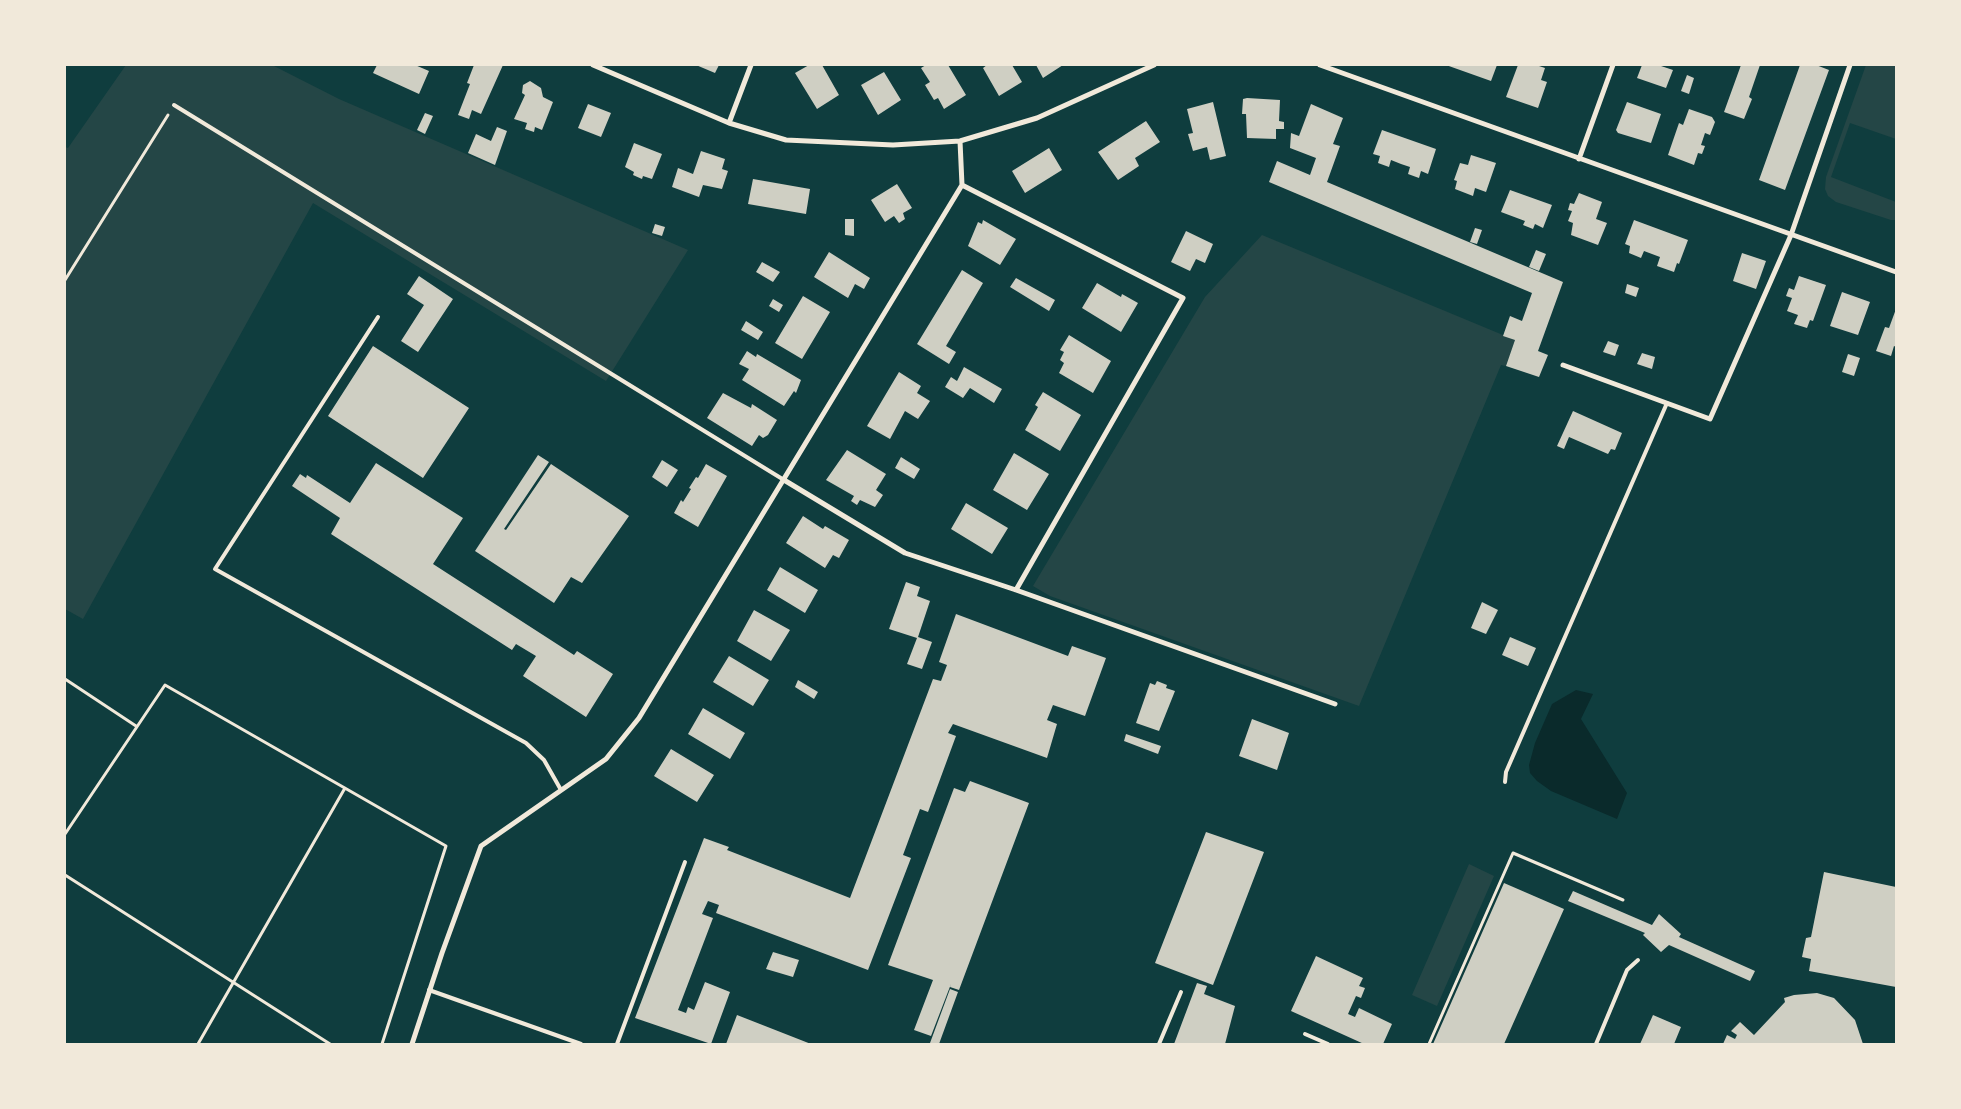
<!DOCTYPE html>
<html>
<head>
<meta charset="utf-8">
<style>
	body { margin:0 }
	#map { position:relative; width:1961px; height:1109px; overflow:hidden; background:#0f3d3e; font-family:Arial,sans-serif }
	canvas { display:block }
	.frame { position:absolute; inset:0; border:66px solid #f1e9da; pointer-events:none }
</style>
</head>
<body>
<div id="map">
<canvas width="1961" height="1109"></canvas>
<div class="frame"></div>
</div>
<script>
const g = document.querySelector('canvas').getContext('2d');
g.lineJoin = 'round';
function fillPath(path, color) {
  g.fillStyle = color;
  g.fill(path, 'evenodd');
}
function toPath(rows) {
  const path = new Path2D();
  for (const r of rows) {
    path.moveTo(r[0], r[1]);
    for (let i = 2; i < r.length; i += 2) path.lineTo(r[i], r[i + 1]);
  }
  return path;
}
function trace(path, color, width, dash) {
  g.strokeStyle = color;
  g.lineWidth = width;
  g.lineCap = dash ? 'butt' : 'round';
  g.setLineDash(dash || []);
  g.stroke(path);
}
fillPath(toPath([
	[126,65,272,65,339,99,688,250,606,381,313,203,83,619,65,609,65,147,68,148],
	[1866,65,1896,65,1896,139,1850,123,1831,177,1896,202,1896,220,1891,220,1836,202,1828,196,1825,189,1826,177],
	[1262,235,1515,340,1506,366,1501,365,1359,706,1050,596,1033,586,1205,297],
	[1469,864,1494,876,1437,1006,1412,995]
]), '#244646');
fillPath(toPath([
	[1576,690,1593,694,1581,719,1627,793,1617,819,1551,791,1537,781,1530,773,1529,765,1535,743,1552,704]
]), '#0a2a2b');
fillPath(toPath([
	[377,65,415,65,429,71,419,94,373,73],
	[474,65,503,65,481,114,472,110,469,119,458,115,470,84,467,83],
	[696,65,719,65,715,73],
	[809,65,822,65,839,95,817,109,795,73],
	[926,65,948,65,966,95,944,109,938,98,934,100,925,85,930,82,921,68],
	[987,65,1012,65,1022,82,999,96,983,68],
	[1036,65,1063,65,1043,78],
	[1446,65,1497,65,1491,81],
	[1518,65,1536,65,1545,68,1541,80,1547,82,1538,108,1506,97],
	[1642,65,1658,65,1673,70,1666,88,1637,78],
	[1741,65,1760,65,1749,97,1752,99,1744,119,1724,112],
	[1800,65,1816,65,1829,70,1785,190,1759,180],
	[884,72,901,100,878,115,861,85],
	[1687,75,1694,78,1689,94,1681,91],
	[530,81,541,88,543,97,553,102,542,130,535,127,534,132,525,129,527,123,514,119,525,95,522,93,523,85],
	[1247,98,1280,100,1279,121,1284,122,1284,129,1276,129,1276,139,1247,138,1246,114,1242,114,1243,99],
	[1213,102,1226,156,1210,160,1207,147,1193,151,1188,134,1193,133,1187,109],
	[1627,102,1661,114,1651,143,1618,133,1616,130],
	[588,104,611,113,601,137,578,128],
	[1311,104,1343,118,1333,144,1340,146,1327,182,1563,282,1538,351,1548,355,1539,377,1506,366,1515,340,1503,336,1510,316,1522,321,1532,293,1269,182,1277,161,1310,175,1316,158,1290,148,1291,133,1299,136],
	[1689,109,1712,117,1715,122,1710,135,1705,133,1701,145,1705,146,1702,154,1698,153,1694,165,1668,155,1679,123,1683,125],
	[425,113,433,116,425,134,417,130],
	[1146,121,1160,142,1135,158,1139,166,1118,180,1098,152],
	[497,127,507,131,495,165,468,153,476,134,491,141],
	[1382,130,1436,149,1428,174,1421,171,1419,178,1408,174,1410,167,1401,164,1391,160,1389,167,1378,163,1380,156,1373,154],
	[634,143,662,154,652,179,643,176,642,179,633,175,634,172,625,167],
	[1049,148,1062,170,1025,193,1012,171],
	[701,151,725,159,722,169,728,171,722,189,703,185,699,197,672,187,678,168,693,174],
	[1471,155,1496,163,1486,192,1475,188,1473,196,1455,189,1457,181,1454,180,1460,163,1468,165],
	[753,179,810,189,806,214,748,204],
	[897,184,912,208,903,213,905,219,899,223,894,216,885,222,871,200],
	[1510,190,1552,205,1543,228,1535,224,1533,229,1523,225,1525,221,1501,212],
	[1579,193,1602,202,1596,219,1607,223,1598,245,1571,235,1573,223,1568,221,1572,211,1568,210,1570,203,1574,204],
	[845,219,854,219,854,236,845,235],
	[983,220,1016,239,1000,265,968,246,978,222,982,224],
	[1634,220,1688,240,1679,264,1677,263,1674,272,1657,266,1660,257,1644,251,1641,258,1629,253,1630,246,1625,244],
	[655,224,665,227,662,236,652,233],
	[1475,228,1482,230,1477,244,1470,242],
	[1186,231,1213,244,1205,263,1196,259,1190,271,1171,262],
	[1536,250,1546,254,1539,271,1529,267],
	[829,252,870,278,864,289,855,284,848,298,814,277],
	[1742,253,1766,261,1756,289,1733,281],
	[762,262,780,272,773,282,756,272],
	[962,270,983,283,946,346,956,352,949,364,917,344],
	[419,276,453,299,418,352,401,341,424,305,407,294],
	[1799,276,1826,285,1813,321,1810,320,1807,328,1794,324,1798,315,1787,311,1792,298,1786,296,1789,288,1794,290],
	[1016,278,1055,300,1049,311,1010,287],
	[1097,283,1121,297,1122,294,1138,303,1121,332,1082,308],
	[1627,284,1639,288,1636,297,1625,293],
	[1842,292,1870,302,1858,335,1830,326],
	[803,296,830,312,802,359,775,343],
	[773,299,783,305,779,312,769,306],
	[1896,309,1896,347,1894,346,1891,356,1876,351,1885,327,1889,328],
	[746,321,763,332,758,340,741,330],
	[1069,335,1111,361,1093,393,1059,373,1064,363,1060,360,1064,352,1060,350],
	[1608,341,1619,345,1615,356,1603,352],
	[373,346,469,408,423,478,328,416],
	[747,351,756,357,757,354,801,380,796,393,794,391,784,406,742,380,749,369,739,364],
	[1642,353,1655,357,1652,369,1637,364],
	[1848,354,1860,358,1854,376,1842,372],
	[964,367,1002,389,994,403,970,388,963,398,945,387,951,377,957,381],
	[899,372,921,386,917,393,930,401,918,419,905,411,890,439,867,426],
	[1043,392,1081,415,1060,451,1025,430,1038,407,1035,405],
	[723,393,751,408,752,404,777,420,768,435,763,438,759,435,752,446,707,418],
	[1573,411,1622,433,1615,450,1611,449,1608,454,1569,437,1564,449,1557,446],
	[847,450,886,474,876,490,883,495,875,507,860,500,857,505,851,501,854,496,826,480],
	[1014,453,1049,474,1027,510,993,490],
	[538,455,549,462,504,529,506,530,551,464,629,516,582,583,571,577,554,603,475,551],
	[901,457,920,469,914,479,895,468],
	[662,460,678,470,667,487,652,477],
	[376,463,463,518,433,564,574,655,577,651,613,674,586,717,523,676,536,656,516,644,512,650,331,534,340,518,292,486,300,474,306,478,307,475,350,503],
	[706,464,727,476,698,527,674,513,681,500,683,502,691,489,689,488,696,477,698,478],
	[966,503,1008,528,992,554,951,529],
	[803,516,823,529,825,526,849,540,839,558,833,555,825,568,786,543],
	[780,567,818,590,805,613,767,590],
	[906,582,920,587,917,596,930,601,918,637,932,642,922,669,907,664,917,638,889,629],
	[1482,602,1498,610,1486,634,1471,628],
	[754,610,790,630,771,661,737,641],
	[956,614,1068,656,1072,646,1106,658,1085,716,1053,705,1047,720,1057,724,1047,758,953,724,948,733,956,736,928,812,920,809,903,855,911,858,868,970,716,913,719,905,708,901,702,914,713,918,678,1010,686,1013,688,1007,694,1010,705,982,730,992,711,1044,635,1018,704,838,729,847,727,850,850,898,933,679,941,681,947,665,939,662],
	[1510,637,1536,648,1528,666,1502,655],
	[729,656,769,680,753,706,713,682],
	[798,680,818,692,814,699,795,687],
	[1157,681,1167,685,1166,688,1175,691,1159,731,1136,723,1150,683,1155,685],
	[703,708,745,733,730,759,688,734],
	[1252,719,1289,733,1277,770,1239,756],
	[1126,734,1161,746,1158,754,1124,741],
	[671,749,714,775,697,802,654,776],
	[970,781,1029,803,959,990,950,987,951,984,931,1036,914,1030,933,980,888,965,954,788,965,792],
	[1206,832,1264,852,1213,985,1155,963],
	[1824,872,1896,887,1896,987,1809,971,1811,959,1802,957,1806,938,1811,937],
	[1504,883,1564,909,1504,1044,1433,1044],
	[1573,891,1652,925,1659,914,1681,934,1679,937,1755,971,1750,981,1669,945,1661,952,1643,935,1645,933,1568,901],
	[773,952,799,960,793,977,766,969],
	[1316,956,1363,978,1359,986,1365,988,1361,998,1356,996,1348,1014,1355,1017,1359,1008,1392,1024,1383,1044,1364,1044,1291,1011],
	[1197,983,1207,986,1204,994,1235,1006,1225,1044,1174,1044],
	[950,989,958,992,939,1044,931,1044,930,1043],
	[1817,993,1834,998,1855,1020,1863,1044,1723,1044,1727,1035,1735,1039,1737,1035,1731,1031,1740,1022,1754,1035,1785,1002,1784,998,1794,995],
	[737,1015,811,1044,726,1044],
	[1653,1015,1681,1027,1674,1044,1640,1044]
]), '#cfcfc3');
trace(toPath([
	[65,280,168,115],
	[65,679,136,726],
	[65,834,165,685,446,846,382,1044],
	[65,875,330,1044],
	[198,1044,345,788],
	[1429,1044,1513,853,1623,900]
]), '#f1e9da', 3);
trace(toPath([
	[174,105,784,480],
	[378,317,215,569,526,743,544,760,561,790],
	[1505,782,1506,772,1667,403],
	[429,990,581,1044],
	[1305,1034,1328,1044],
	[617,1044,685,862],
	[1159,1044,1181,992],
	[1596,1044,1627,970,1638,960]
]), '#f1e9da', 4);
trace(toPath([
	[593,65,729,123,786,140,893,145,960,141,1037,118,1154,65],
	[1320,65,1896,272],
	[729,123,751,65],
	[1579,159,1613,65],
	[1563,365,1710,419,1791,235,1850,65],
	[784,480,905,553,1016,590,1183,298,962,185],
	[1016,590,1335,704],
	[412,1044,442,953,481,846,606,759,639,718,962,185,960,141]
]), '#f1e9da', 5);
</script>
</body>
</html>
